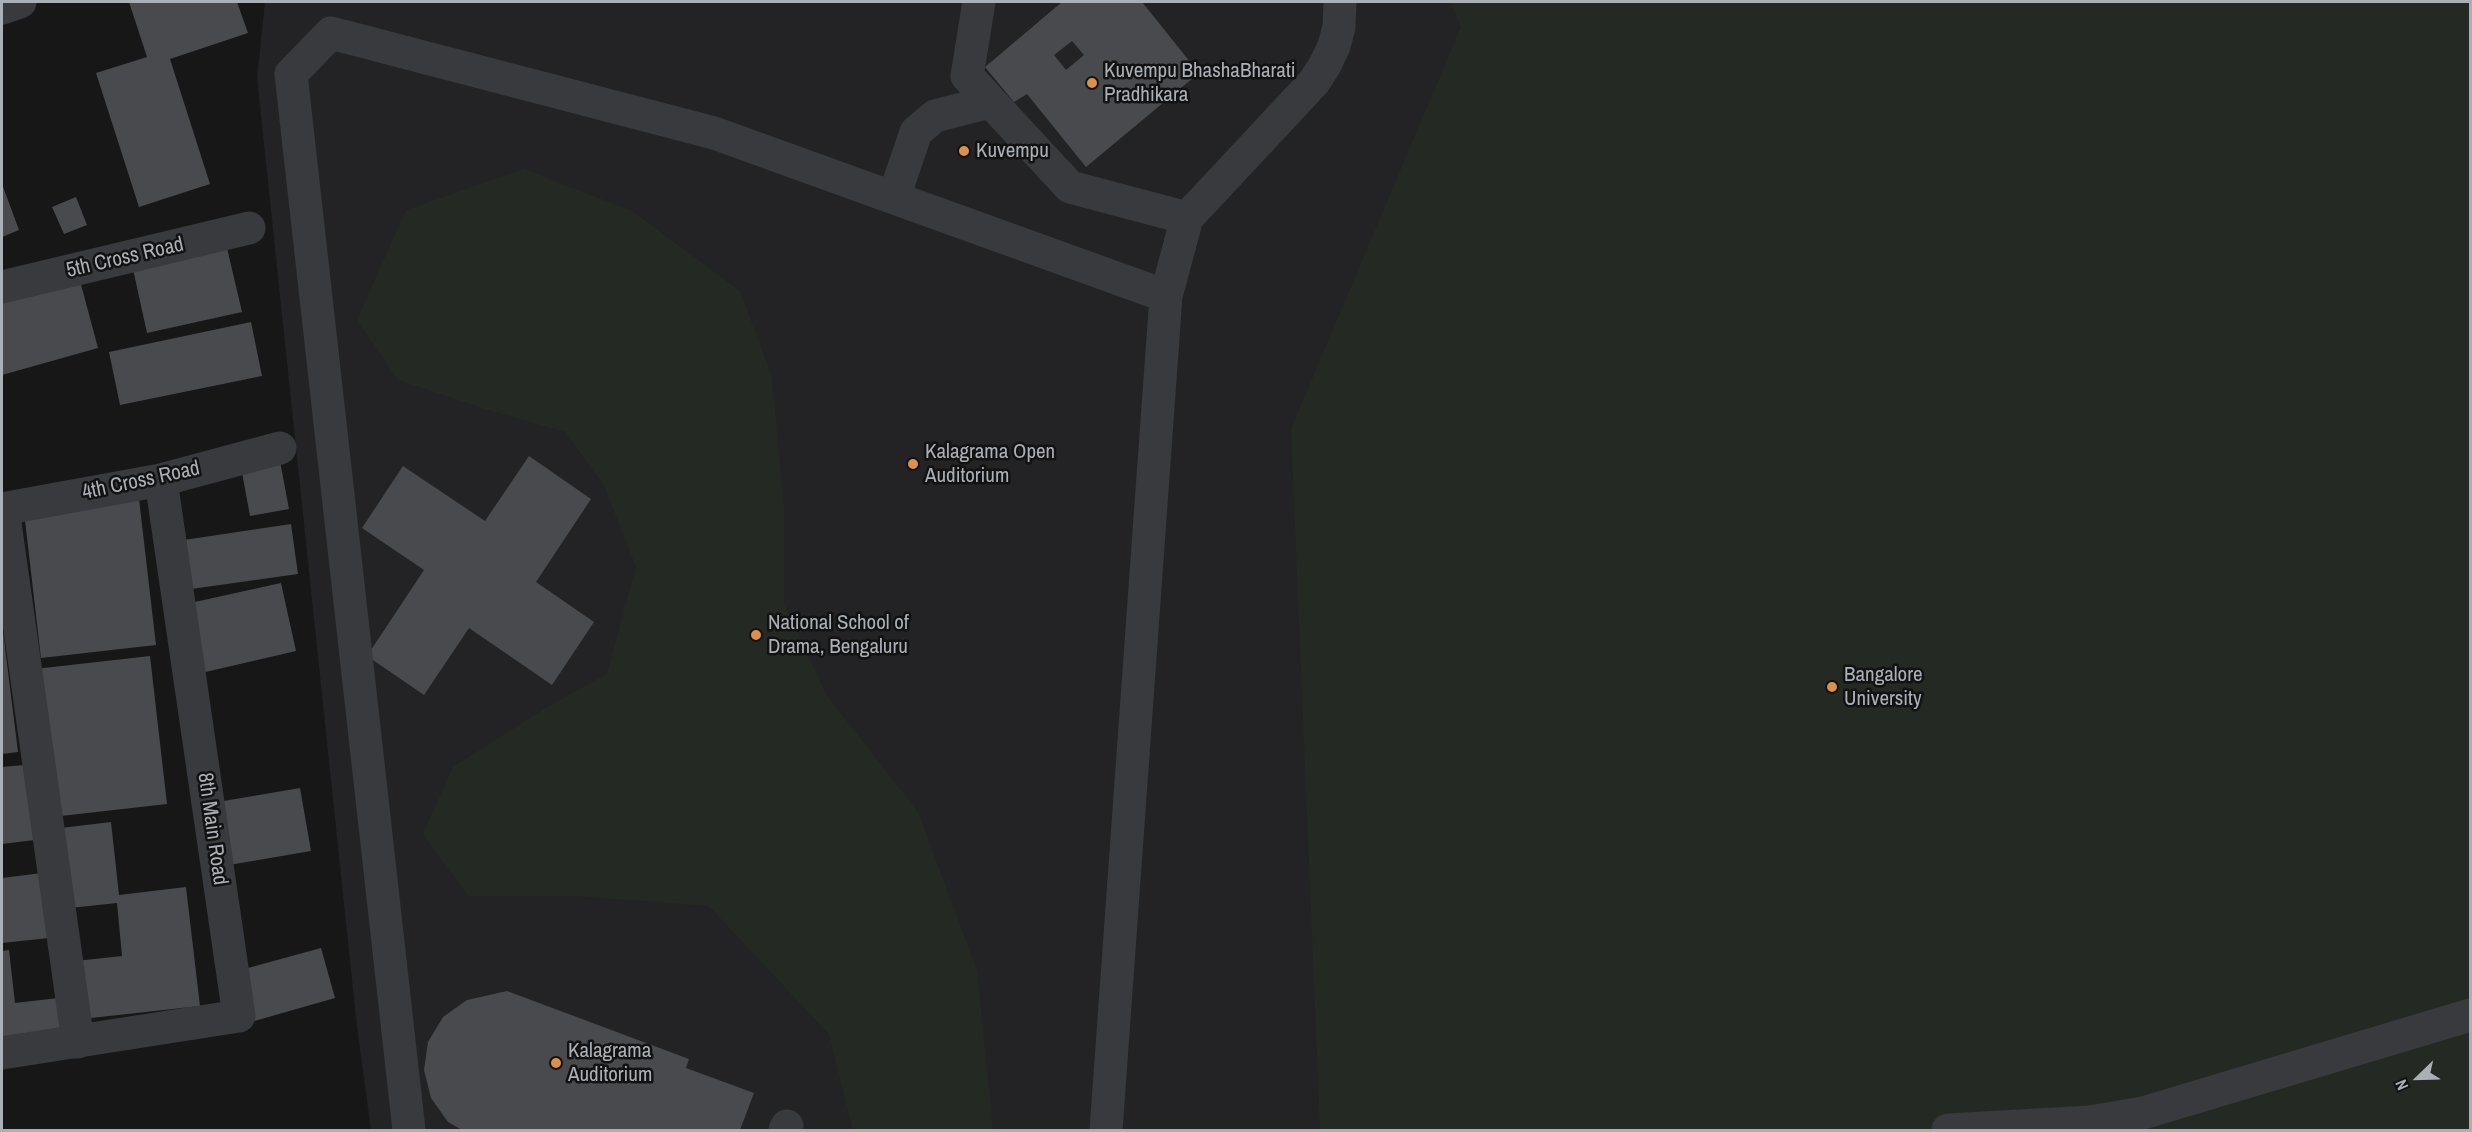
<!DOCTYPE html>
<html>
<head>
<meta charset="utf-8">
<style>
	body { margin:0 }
	#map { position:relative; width:2472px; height:1132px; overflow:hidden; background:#171718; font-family:"Archivo Narrow",sans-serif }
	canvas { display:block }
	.frame { position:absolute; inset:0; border:3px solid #abb0b7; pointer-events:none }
	.north { position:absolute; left:2388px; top:1048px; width:60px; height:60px; -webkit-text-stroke:4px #121213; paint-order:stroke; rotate:247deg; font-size:16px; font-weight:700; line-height:24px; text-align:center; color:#abb0b7 }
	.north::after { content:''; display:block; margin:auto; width:21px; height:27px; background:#abb0b7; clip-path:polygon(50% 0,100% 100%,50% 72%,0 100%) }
</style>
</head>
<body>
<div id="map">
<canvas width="2472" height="1132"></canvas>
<div class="frame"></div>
<div class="north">N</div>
</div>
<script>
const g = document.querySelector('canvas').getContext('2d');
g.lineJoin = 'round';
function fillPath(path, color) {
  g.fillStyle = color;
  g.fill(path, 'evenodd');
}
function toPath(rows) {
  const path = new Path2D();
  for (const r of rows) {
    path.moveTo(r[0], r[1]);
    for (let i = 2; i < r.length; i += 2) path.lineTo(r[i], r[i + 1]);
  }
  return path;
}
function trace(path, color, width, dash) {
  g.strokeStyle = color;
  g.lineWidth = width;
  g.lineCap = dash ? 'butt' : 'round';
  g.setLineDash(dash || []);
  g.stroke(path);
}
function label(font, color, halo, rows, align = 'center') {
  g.font = font + ' "Archivo Narrow",sans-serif';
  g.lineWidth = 5;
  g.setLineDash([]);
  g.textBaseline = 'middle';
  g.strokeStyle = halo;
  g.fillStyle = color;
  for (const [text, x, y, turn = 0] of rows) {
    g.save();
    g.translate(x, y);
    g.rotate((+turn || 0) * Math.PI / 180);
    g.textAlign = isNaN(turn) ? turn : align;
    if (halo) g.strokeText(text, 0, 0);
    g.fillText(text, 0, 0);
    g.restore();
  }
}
fillPath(toPath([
	[265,2,2470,2,2470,1130,371,1130,357,1027,257,77]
]), '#232325');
fillPath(toPath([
	[1451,2,2470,2,2470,1130,1320,1130,1291,429,1461,27],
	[524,169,632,211,740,291,772,377,784,508,784,604,827,696,918,812,977,971,993,1130,853,1130,829,1034,709,906,575,896,469,896,423,834,453,767,549,706,607,674,636,567,604,485,565,432,491,411,398,380,357,320,406,210]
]), '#242a23');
fillPath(toPath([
	[129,2,237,2,248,33,170,59,210,184,139,207,96,73,147,57],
	[1062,2,1142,2,1199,73,1086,167,1027,94,1014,102,985,67],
	[1072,41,1084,55,1066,70,1054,55],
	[2,184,19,230,2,237],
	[76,197,87,225,64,234,52,207],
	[227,248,242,312,147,333,133,269],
	[79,277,98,348,2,375,2,298],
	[251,322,262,376,120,405,109,352],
	[529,456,591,499,536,582,594,622,552,685,469,628,424,695,367,656,424,570,362,528,403,466,485,521],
	[280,461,289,509,250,516,241,467],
	[139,499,156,645,41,658,24,512],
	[291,524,298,574,184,590,177,541],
	[281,583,296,651,197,674,181,605],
	[2,623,18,752,2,754],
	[150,656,167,804,52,817,35,669],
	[35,764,43,839,2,844,2,767],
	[300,788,311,851,229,865,218,802],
	[111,822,119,895,186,887,200,1006,82,1019,76,961,122,956,117,903,70,908,61,828],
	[42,873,49,938,2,943,2,878],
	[321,948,335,998,251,1022,237,971],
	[9,950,15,1003,67,997,71,1036,3,1044,2,951],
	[507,991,689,1059,686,1068,754,1093,740,1130,462,1130,448,1122,431,1098,424,1070,428,1042,443,1017,467,1000]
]), '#494a4d');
trace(toPath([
	[979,2,967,76,1070,187,1187,218],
	[2,8,20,2],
	[894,197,916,132,935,116,989,102],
	[2,287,249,228],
	[1166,296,1187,218,1314,82,1325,65,1334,46,1339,27,1340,2],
	[2,509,161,480,280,448],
	[3,509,78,1042],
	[2,1053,239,1016,161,480],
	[409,1130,291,74,331,33,714,133,1166,296,1106,1130],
	[785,1130,787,1126],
	[1948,1130,2090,1122,2143,1113,2470,1015]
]), '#383a3d', 33);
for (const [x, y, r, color] of [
	[1092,83,6,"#db914c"],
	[964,151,6,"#db914c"],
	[913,464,6,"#db914c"],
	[756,635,6,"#db914c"],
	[1832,687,6,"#db914c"],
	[556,1063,6,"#db914c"]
]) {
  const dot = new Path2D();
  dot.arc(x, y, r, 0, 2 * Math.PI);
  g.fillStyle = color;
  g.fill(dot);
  trace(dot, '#121213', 2);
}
label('21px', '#abb0b7', '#121213', [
	["Kuvempu BhashaBharati",1104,71],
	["Pradhikara",1104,95],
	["Kuvempu",976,151],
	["Kalagrama Open",925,452],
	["Auditorium",925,476],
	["National School of",768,623],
	["Drama, Bengaluru",768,647],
	["Bangalore",1844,675],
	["University",1844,699],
	["Kalagrama",568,1051],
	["Auditorium",568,1075]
], 'left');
label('21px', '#abb0b7', '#121213', [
	["5th Cross Road",125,258,-13],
	["4th Cross Road",141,481,-12],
	["8th Main Road",212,829,82]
]);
</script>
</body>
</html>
